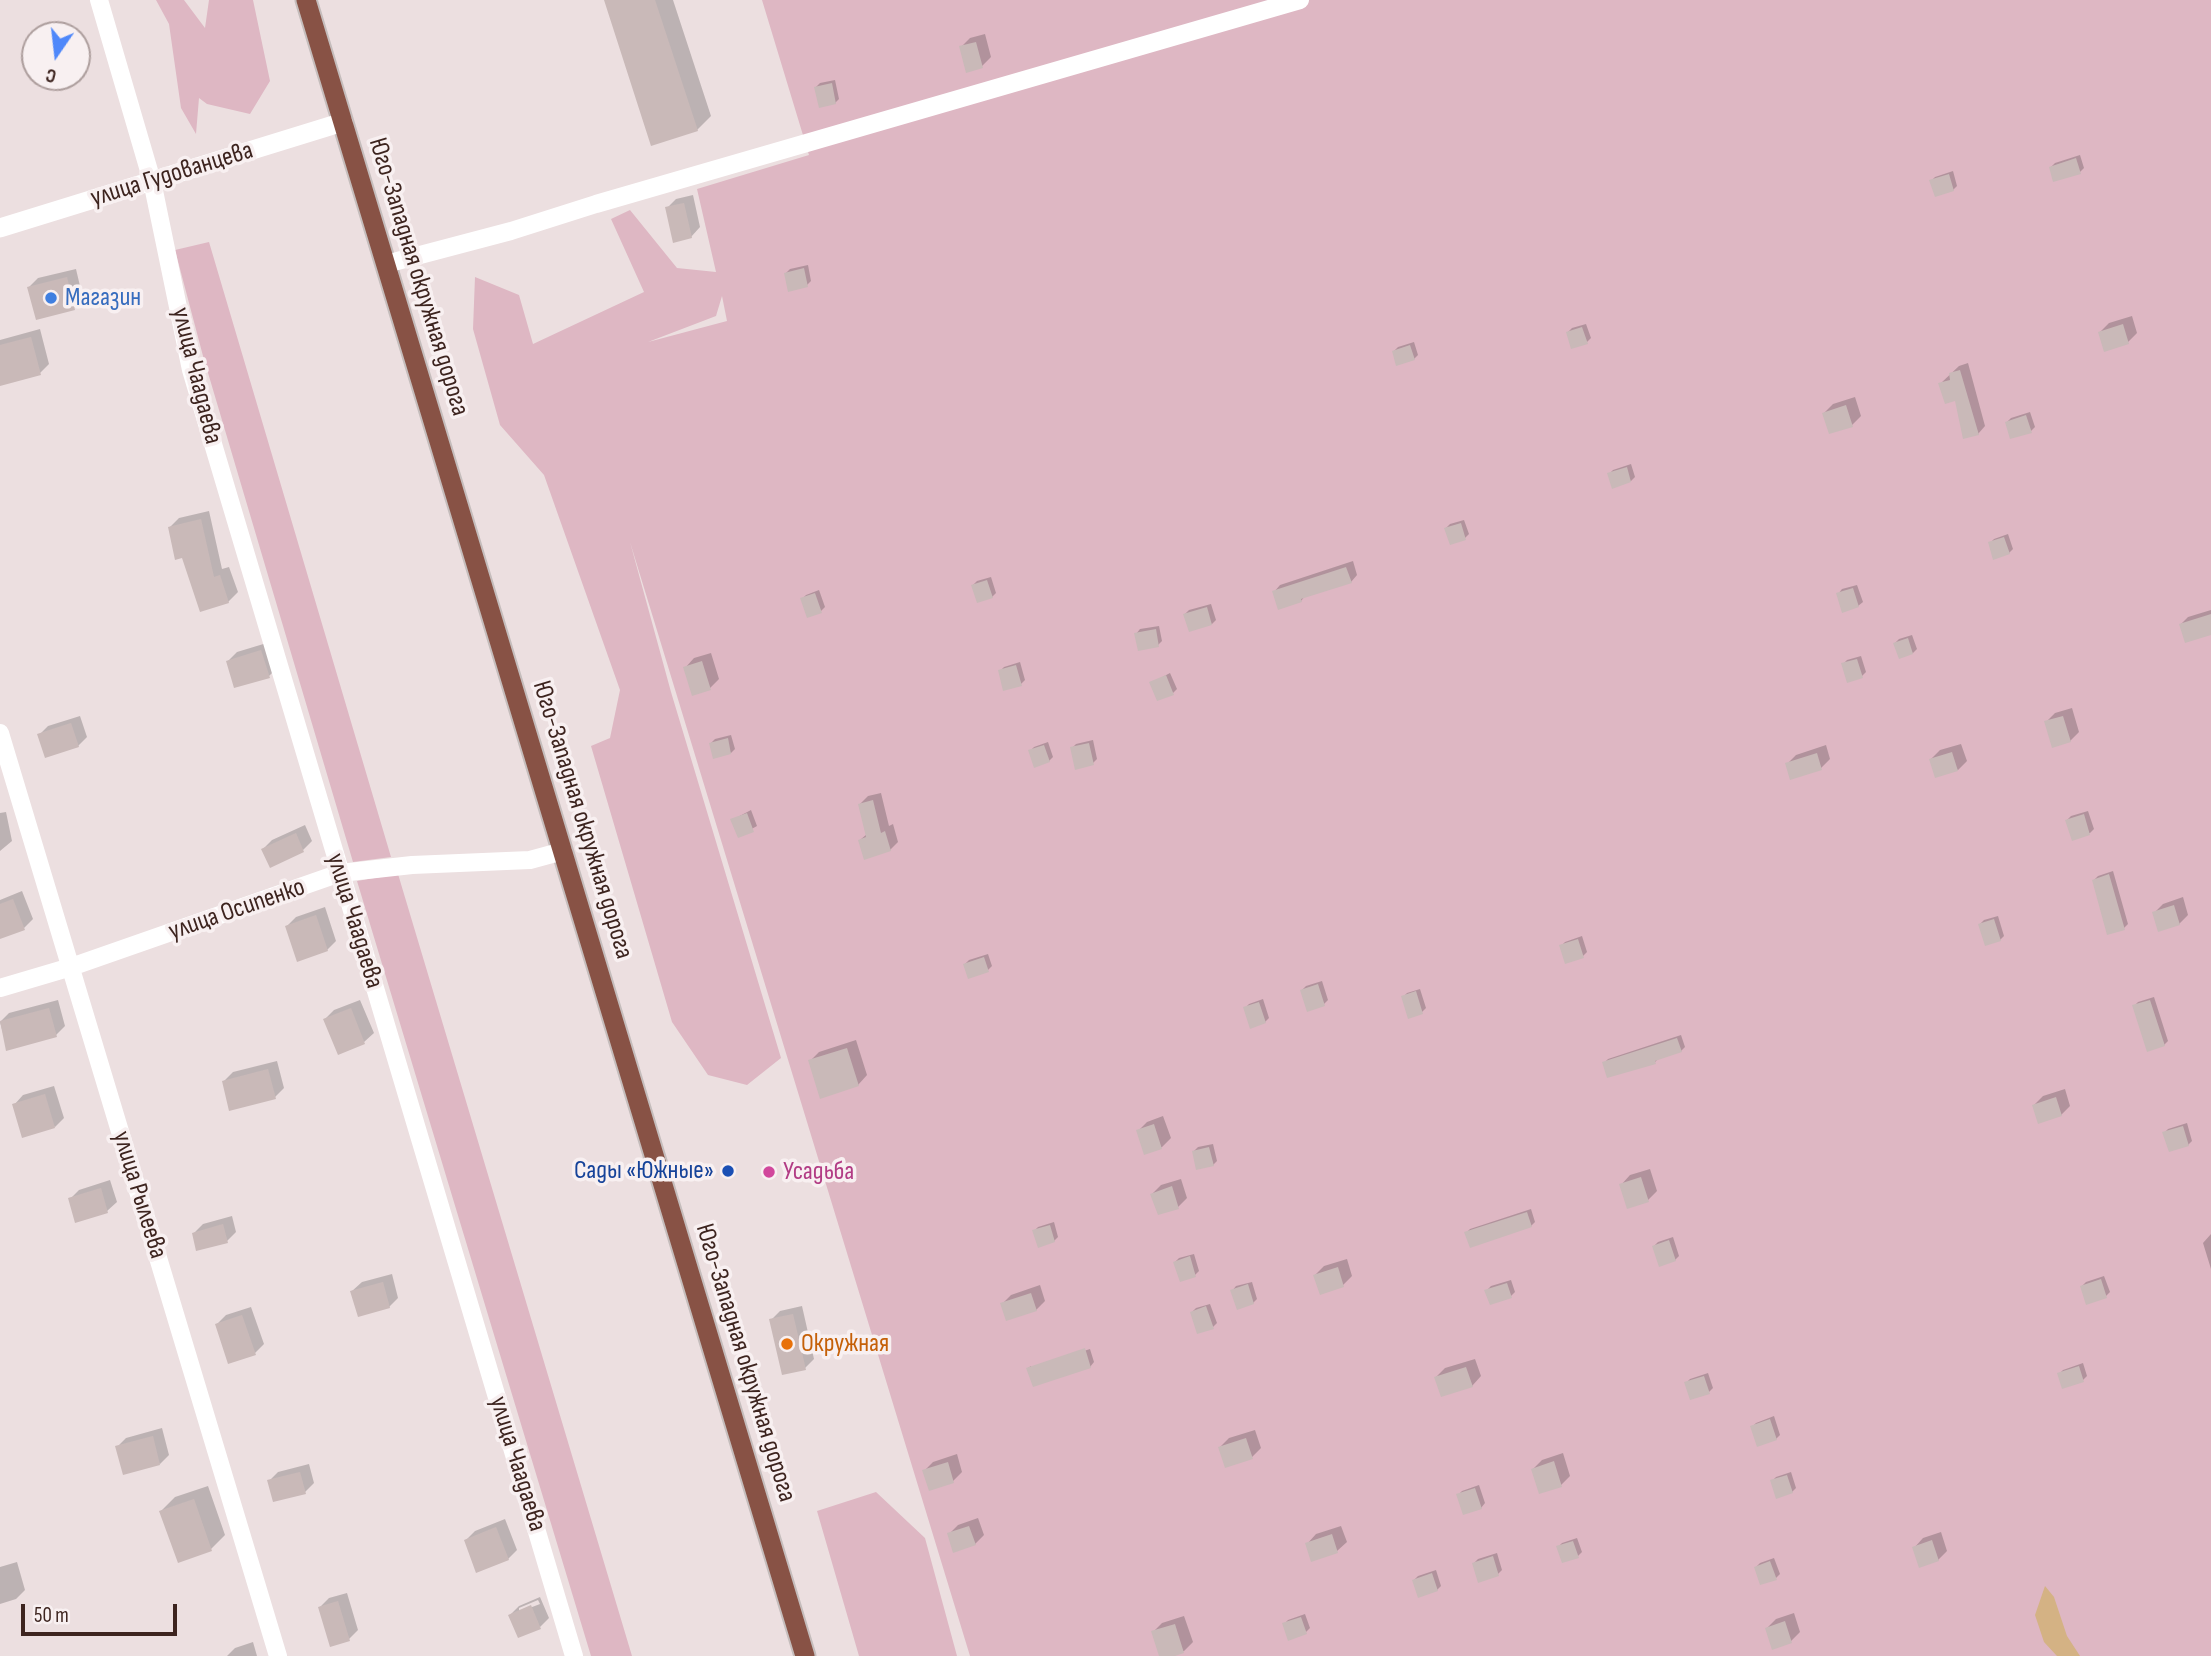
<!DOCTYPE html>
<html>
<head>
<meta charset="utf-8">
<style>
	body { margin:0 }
	#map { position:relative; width:2211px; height:1656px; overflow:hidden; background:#ecdfe0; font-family:"Sofia Sans Condensed",sans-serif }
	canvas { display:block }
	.north { position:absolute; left:21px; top:21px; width:70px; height:70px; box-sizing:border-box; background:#f8f0f1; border:2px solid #ad9e9d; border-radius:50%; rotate:194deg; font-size:19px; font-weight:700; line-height:28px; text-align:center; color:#3d241f }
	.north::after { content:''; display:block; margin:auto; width:24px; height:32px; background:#4f88fa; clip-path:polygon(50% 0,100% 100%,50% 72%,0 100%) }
	.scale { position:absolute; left:21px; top:1604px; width:156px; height:32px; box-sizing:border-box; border:4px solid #3d241f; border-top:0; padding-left:9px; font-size:21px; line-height:24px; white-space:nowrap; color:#3d241f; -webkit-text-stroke:5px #f8f0f1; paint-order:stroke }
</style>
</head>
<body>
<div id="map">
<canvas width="2211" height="1656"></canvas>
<div class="north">С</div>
<div class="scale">50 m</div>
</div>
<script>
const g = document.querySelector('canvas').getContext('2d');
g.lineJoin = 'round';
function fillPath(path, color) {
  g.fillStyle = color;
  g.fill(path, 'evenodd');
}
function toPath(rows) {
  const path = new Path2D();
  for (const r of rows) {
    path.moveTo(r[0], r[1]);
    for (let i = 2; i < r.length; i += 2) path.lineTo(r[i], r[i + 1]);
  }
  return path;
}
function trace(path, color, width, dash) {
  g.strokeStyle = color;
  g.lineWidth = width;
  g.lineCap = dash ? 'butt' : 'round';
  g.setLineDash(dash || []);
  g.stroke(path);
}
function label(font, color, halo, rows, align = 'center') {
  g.font = font + ' "Sofia Sans Condensed",sans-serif';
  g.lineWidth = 7;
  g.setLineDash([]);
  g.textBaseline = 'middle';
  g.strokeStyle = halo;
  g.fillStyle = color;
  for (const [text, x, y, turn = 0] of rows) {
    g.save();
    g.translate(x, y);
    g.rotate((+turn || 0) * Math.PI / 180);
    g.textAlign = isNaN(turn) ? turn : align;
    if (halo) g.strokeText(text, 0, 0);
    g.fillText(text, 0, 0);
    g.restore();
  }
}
fillPath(toPath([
	[156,0,184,0,205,28,209,0,253,0,270,81,250,114,207,104,199,98,196,134,181,108,169,24],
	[762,0,2211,0,2211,1656,970,1656,630,542,671,692,781,1058,747,1085,708,1075,672,1022,591,746,610,738,620,690,544,475,500,425,473,329,475,277,519,295,533,344,644,292,611,219,630,210,677,268,716,272,697,189,809,155],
	[722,296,727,321,648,342,716,316],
	[209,242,391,857,353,862,203,356,175,250],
	[398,874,632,1656,591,1656,357,881],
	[876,1492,925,1538,957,1656,859,1656,817,1511]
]), '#deb7c3');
fillPath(toPath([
	[2045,1586,2054,1597,2067,1636,2080,1656,2057,1656,2044,1642,2035,1615]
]), '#d4b284');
fillPath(toPath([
	[605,0,673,0,711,116,697,130],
	[985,34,991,57,982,66,961,47,970,38],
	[835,80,839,99,835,103,816,87,820,83],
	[2080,155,2084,168,2080,172,2051,167,2055,163],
	[1953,171,1957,186,1953,190,1931,181,1935,177],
	[693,195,700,227,691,237,667,208,676,199],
	[808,265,811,281,807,285,786,273,790,269],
	[76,269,83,299,74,308,29,287,38,278],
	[2132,316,2137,333,2128,342,2100,332,2109,323],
	[1586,324,1591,338,1587,342,1568,332,1572,328],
	[40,329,49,364,40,373,0,384,0,340],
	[1414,342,1418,355,1414,359,1394,351,1398,347],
	[1968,363,1985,426,1978,434,1956,399,1940,384,1959,366],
	[1855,397,1861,416,1852,425,1824,413,1833,404],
	[2030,412,2035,427,2031,431,2007,422,2011,418],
	[1631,464,1635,477,1631,481,1609,474,1613,470],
	[209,511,222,569,229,567,238,592,228,602,183,556,170,527,179,518],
	[1464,520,1469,534,1465,538,1446,528,1450,524],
	[2008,534,2013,549,2009,553,1990,543,1994,539],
	[1353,561,1357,575,1351,582,1305,596,1301,601,1274,592,1280,585],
	[991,577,996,593,992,597,973,585,977,581],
	[1857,585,1863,602,1858,606,1838,594,1842,589],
	[819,590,825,607,821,611,808,616,802,599,806,595],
	[1211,604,1216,620,1212,624,1185,614,1189,610],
	[2211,610,2211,633,2181,624,2188,617],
	[1159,626,1162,641,1158,645,1136,634,1140,629],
	[1912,635,1917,649,1913,653,1895,643,1899,639],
	[270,642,278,667,269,676,228,661,237,652],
	[711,653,719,679,710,688,685,668,694,658],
	[1861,656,1866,672,1862,676,1843,664,1847,660],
	[1020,662,1025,680,1021,684,1000,671,1004,667],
	[1170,673,1177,689,1173,693,1151,683],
	[2072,708,2079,732,2070,741,2046,722,2055,713],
	[80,716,87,737,78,746,39,735,48,726],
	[731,735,735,749,731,753,711,743,715,739],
	[1093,740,1097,759,1093,763,1072,748,1076,744],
	[1048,742,1053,757,1049,761,1030,751,1034,747],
	[1961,744,1967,761,1958,770,1931,759,1940,750],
	[1826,745,1830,759,1821,768,1787,764,1796,755],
	[881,793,889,826,893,824,898,842,890,850,860,840,867,834,860,804,868,796],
	[751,810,757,826,739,836,732,820],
	[2088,811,2094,829,2090,833,2073,839,2067,820,2071,816],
	[6,812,12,841,0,851,0,813],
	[305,825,312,841,303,850,263,849,272,840],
	[2113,871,2128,924,2124,928,2094,880,2098,876],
	[22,891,33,919,24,928,0,937,0,900],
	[2183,897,2188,915,2179,924,2154,913,2163,904],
	[325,907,336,941,327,950,287,926,296,917],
	[1998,916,2004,936,2000,940,1980,924,1984,920],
	[1582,936,1587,952,1583,956,1561,946,1565,942],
	[988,954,992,966,988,970,965,964,969,960],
	[1322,981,1328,1000,1324,1004,1302,990,1306,986],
	[1420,989,1426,1008,1422,1012,1403,997,1407,993],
	[2154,997,2168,1041,2164,1045,2134,1006,2138,1002],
	[1263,999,1269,1018,1265,1022,1245,1008,1249,1004],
	[58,1000,65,1026,56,1035,7,1048,0,1022,9,1013],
	[360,1000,374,1033,364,1042,339,1052,325,1019,334,1010],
	[1681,1035,1685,1047,1681,1051,1659,1058,1655,1062,1604,1063,1608,1059],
	[856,1040,867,1075,858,1085,810,1061,819,1052],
	[277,1061,284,1088,275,1097,224,1081,233,1072],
	[54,1086,64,1118,55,1127,14,1105,23,1095],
	[2065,1089,2070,1106,2061,1115,2034,1105,2043,1096],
	[1163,1116,1171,1138,1162,1147,1146,1153,1138,1131,1147,1122],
	[2187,1123,2192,1141,2188,1145,2164,1133,2168,1129],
	[1213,1144,1217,1161,1213,1165,1194,1151,1198,1147],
	[1650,1169,1657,1191,1648,1200,1621,1185,1630,1175],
	[1181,1179,1187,1198,1178,1207,1152,1194,1161,1185],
	[110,1180,117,1202,107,1211,70,1199,79,1190],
	[1531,1209,1535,1222,1531,1226,1466,1233,1470,1229],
	[232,1216,236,1232,227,1241,194,1233,203,1224],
	[1054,1222,1058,1237,1054,1241,1034,1231,1038,1227],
	[2211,1234,2211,1269,2203,1243],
	[1673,1237,1679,1256,1675,1260,1654,1246,1658,1242],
	[1194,1254,1199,1271,1195,1275,1175,1262,1179,1258],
	[1347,1259,1352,1276,1343,1285,1315,1275,1324,1266],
	[392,1274,398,1298,389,1307,352,1291,362,1282],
	[2104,1276,2110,1292,2106,1296,2082,1286,2086,1282],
	[1511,1280,1515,1292,1511,1296,1486,1291,1491,1286],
	[1252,1282,1257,1299,1253,1303,1232,1291,1236,1286],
	[1040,1285,1045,1301,1036,1310,1002,1304,1011,1295],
	[1210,1304,1217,1323,1213,1327,1192,1312,1196,1308],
	[802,1306,814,1359,805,1368,771,1320,780,1311],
	[251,1307,264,1344,255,1353,217,1324,226,1315],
	[1090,1349,1094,1362,1090,1367,1034,1384,1028,1368,1031,1366,1031,1368],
	[1475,1359,1481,1376,1472,1386,1436,1377,1445,1368],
	[2083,1363,2087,1376,2083,1380,2059,1374,2063,1370],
	[1708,1373,1713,1388,1709,1392,1686,1383,1690,1379],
	[1774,1416,1780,1435,1776,1439,1752,1427,1756,1423],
	[162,1428,169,1455,160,1464,117,1447,126,1438],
	[1255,1430,1261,1448,1252,1457,1220,1447,1229,1438],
	[1563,1453,1570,1476,1561,1485,1533,1469,1542,1460],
	[957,1454,962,1472,953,1481,924,1471,933,1462],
	[309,1464,314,1483,305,1492,269,1481,278,1472],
	[1791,1472,1796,1488,1792,1492,1772,1481,1776,1477],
	[1479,1485,1485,1503,1481,1508,1458,1495,1462,1491],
	[208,1486,225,1535,211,1549,161,1511,175,1497],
	[978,1518,984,1535,975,1544,949,1534,958,1525],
	[505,1519,517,1550,508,1559,466,1540,475,1531],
	[1341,1526,1347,1542,1337,1551,1312,1559,1307,1544,1316,1534],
	[1941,1532,1947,1551,1938,1560,1914,1548,1923,1538],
	[1577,1538,1582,1552,1578,1556,1558,1547,1562,1543],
	[1497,1553,1502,1570,1498,1574,1474,1563,1478,1559],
	[1774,1558,1780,1574,1776,1578,1756,1567,1760,1563],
	[17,1562,25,1590,16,1599,0,1604,0,1567],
	[1436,1570,1441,1586,1437,1590,1414,1580,1418,1576],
	[347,1593,358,1630,349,1639,320,1607,329,1598],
	[540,1597,549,1618,540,1627,510,1615,519,1606],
	[538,1600,540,1604,519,1612,519,1608],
	[1794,1613,1800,1632,1791,1641,1767,1628,1776,1619],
	[1305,1614,1310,1628,1306,1632,1284,1624,1288,1620],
	[1184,1616,1193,1642,1184,1651,1161,1656,1153,1632,1162,1623],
	[253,1642,257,1656,227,1656,235,1648]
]), '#0003');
fillPath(toPath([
	[604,0,655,0,698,131,651,146],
	[976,42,983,68,966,73,959,46],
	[832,83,836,104,819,108,814,87],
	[2076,158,2081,174,2053,182,2049,167],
	[1949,174,1954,191,1935,197,1929,180],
	[684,203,692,238,673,243,665,207],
	[804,268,808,287,788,292,784,273],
	[67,277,75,310,36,320,27,287],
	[2123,324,2129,344,2104,352,2098,332],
	[1582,327,1588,344,1571,349,1566,332],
	[31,337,41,375,0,386,0,345],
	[1410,345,1415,360,1396,366,1392,351],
	[1960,370,1979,435,1963,439,1955,401,1945,404,1938,383,1950,380,1949,373],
	[1846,405,1853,427,1829,434,1822,413],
	[2026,415,2032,433,2010,439,2005,422],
	[1627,467,1631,482,1612,489,1607,473],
	[201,519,214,577,220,575,229,603,200,612,182,558,175,560,168,527],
	[1461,523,1466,540,1450,545,1444,528],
	[2004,537,2010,554,1993,560,1988,542],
	[1346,567,1352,583,1301,599,1302,602,1278,610,1272,591],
	[987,580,993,598,977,603,971,585],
	[1853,588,1859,607,1842,613,1836,593],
	[815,593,822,613,807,618,800,598],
	[1207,607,1212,625,1189,632,1183,614],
	[2211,614,2211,635,2185,643,2179,624],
	[1156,629,1159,647,1138,651,1134,633],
	[1908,638,1913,654,1899,659,1893,643],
	[261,650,270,678,234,688,226,661],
	[1857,659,1863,678,1847,683,1841,663],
	[702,661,711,690,692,696,683,667],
	[1016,665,1022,686,1003,691,998,670],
	[1166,675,1174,695,1157,701,1149,682],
	[2063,716,2071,742,2052,748,2044,721],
	[71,723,79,747,45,758,37,734],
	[728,738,731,754,713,759,709,743],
	[1089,743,1094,765,1075,770,1070,747],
	[1044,745,1050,762,1034,768,1028,750],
	[1952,752,1958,771,1935,778,1929,759],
	[1817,753,1822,770,1790,780,1785,763],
	[873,800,881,833,885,831,891,851,864,860,858,840,866,837,858,804],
	[747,813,754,832,738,838,730,819],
	[2084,814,2090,835,2072,841,2065,820],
	[296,833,304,852,270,868,261,849],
	[2109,874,2125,930,2107,935,2092,880],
	[13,899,25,930,0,939,0,904],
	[2174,905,2180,925,2158,932,2152,912],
	[316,915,328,951,297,962,285,926],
	[1994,919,2001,941,1985,946,1978,924],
	[1578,939,1584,958,1565,964,1559,945],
	[984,957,989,972,968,979,963,964],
	[1318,984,1325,1006,1307,1012,1300,990],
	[1416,991,1423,1014,1408,1019,1401,996],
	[2150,1000,2165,1046,2147,1052,2132,1005],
	[1259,1002,1266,1023,1250,1029,1243,1007],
	[49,1008,57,1037,6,1051,0,1021],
	[351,1008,365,1044,338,1055,323,1019],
	[1677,1038,1682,1052,1655,1061,1656,1064,1607,1078,1602,1062],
	[847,1048,859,1086,820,1099,808,1060],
	[268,1069,276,1099,229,1111,222,1081],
	[45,1094,55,1128,22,1138,12,1104],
	[2056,1097,2062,1116,2038,1124,2032,1105],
	[1154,1124,1162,1149,1144,1155,1136,1130],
	[2183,1126,2189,1146,2169,1152,2162,1132],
	[1209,1147,1214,1166,1196,1170,1192,1151],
	[1641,1177,1649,1202,1627,1209,1619,1184],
	[1172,1186,1179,1209,1158,1215,1150,1194],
	[101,1188,108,1213,75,1223,68,1198],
	[1527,1212,1532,1227,1470,1248,1464,1232],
	[223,1224,228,1243,196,1251,192,1233],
	[1050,1225,1055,1242,1038,1248,1032,1230],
	[1669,1240,1676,1261,1659,1267,1652,1246],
	[1190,1256,1196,1277,1180,1282,1173,1262],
	[1338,1267,1344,1287,1320,1295,1313,1275],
	[2101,1279,2107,1298,2086,1305,2080,1286],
	[383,1282,390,1308,358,1317,350,1291],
	[1507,1283,1512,1298,1490,1305,1484,1290],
	[1248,1284,1254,1304,1237,1310,1230,1290],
	[1031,1293,1037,1311,1006,1321,1000,1303],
	[1206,1306,1214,1329,1197,1334,1190,1312],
	[793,1314,806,1370,782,1375,769,1319],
	[242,1315,256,1355,228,1364,215,1324],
	[1085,1348,1091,1368,1033,1387,1026,1368],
	[2079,1366,2084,1382,2062,1389,2057,1373],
	[1466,1367,1473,1387,1441,1397,1434,1377],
	[1704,1376,1710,1394,1690,1400,1684,1382],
	[1770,1419,1777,1440,1757,1447,1750,1426],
	[153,1436,160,1465,123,1475,115,1446],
	[1246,1438,1253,1459,1225,1468,1218,1447],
	[1554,1461,1562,1487,1539,1494,1531,1469],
	[948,1462,954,1483,929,1491,922,1470],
	[300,1472,306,1494,273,1502,267,1480],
	[1787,1475,1793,1493,1776,1499,1770,1480],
	[1475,1488,1482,1509,1463,1515,1456,1494],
	[194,1499,212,1551,178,1563,159,1511],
	[969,1526,976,1545,953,1553,947,1533],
	[496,1527,509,1560,476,1573,464,1540],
	[1332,1534,1338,1553,1311,1562,1305,1543],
	[1932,1540,1939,1561,1919,1568,1912,1547],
	[1573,1541,1579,1558,1562,1563,1556,1546],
	[1493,1556,1499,1576,1478,1583,1472,1563],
	[1770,1561,1777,1580,1760,1585,1754,1567],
	[1432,1573,1438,1591,1418,1598,1412,1580],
	[338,1601,350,1641,330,1647,318,1607],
	[531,1605,541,1629,518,1638,508,1615],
	[1301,1617,1307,1634,1288,1641,1282,1623],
	[1785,1621,1792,1643,1772,1650,1765,1628],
	[1175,1624,1184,1653,1175,1656,1159,1656,1151,1631]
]), '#c9b9b8');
const trunk = toPath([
	[306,0,805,1656]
]);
trace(trunk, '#c5bdbc', 23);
trace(toPath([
	[99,0,152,181,191,370,574,1656],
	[386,264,511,231,596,204,1300,0],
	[0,733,278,1656],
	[0,988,71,967,340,873,412,865,530,860,563,851]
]), '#fff', 18);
trace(toPath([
	[0,228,343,122]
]), '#fff', 19);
trace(trunk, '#885245', 19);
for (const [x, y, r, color] of [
	[51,298,7,"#3f7fe0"],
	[728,1171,7,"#1a4fb4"],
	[769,1172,7,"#d1479c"],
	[787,1344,7,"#e8710a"]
]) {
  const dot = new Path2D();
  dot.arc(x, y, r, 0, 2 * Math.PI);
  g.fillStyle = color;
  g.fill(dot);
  trace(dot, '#f8f0f1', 2.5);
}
label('26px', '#3d241f', '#f8f0f1', [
	["улица Гудованцева",172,175,-17],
	["Юго-Западная окружная дорога",418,277,73],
	["улица Чаадаева",196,376,76],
	["Юго-Западная окружная дорога",582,820,73],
	["улица Осипенко",237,910,-19],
	["улица Чаадаева",354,921,73],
	["улица Рылеева",139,1195,73],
	["Юго-Западная окружная дорога",745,1363,73],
	["улица Чаадаева",517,1464,73]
]);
label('26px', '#366cbe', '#f8f0f1', [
	["Магазин",65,298]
], 'left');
label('26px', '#164399', '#f8f0f1', [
	["Сады «Южные»",714,1171]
], 'right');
label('26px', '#b23c85', '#f8f0f1', [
	["Усадьба",783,1172]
], 'left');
label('26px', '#c56008', '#f8f0f1', [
	["Окружная",801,1344]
], 'left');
</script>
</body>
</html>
